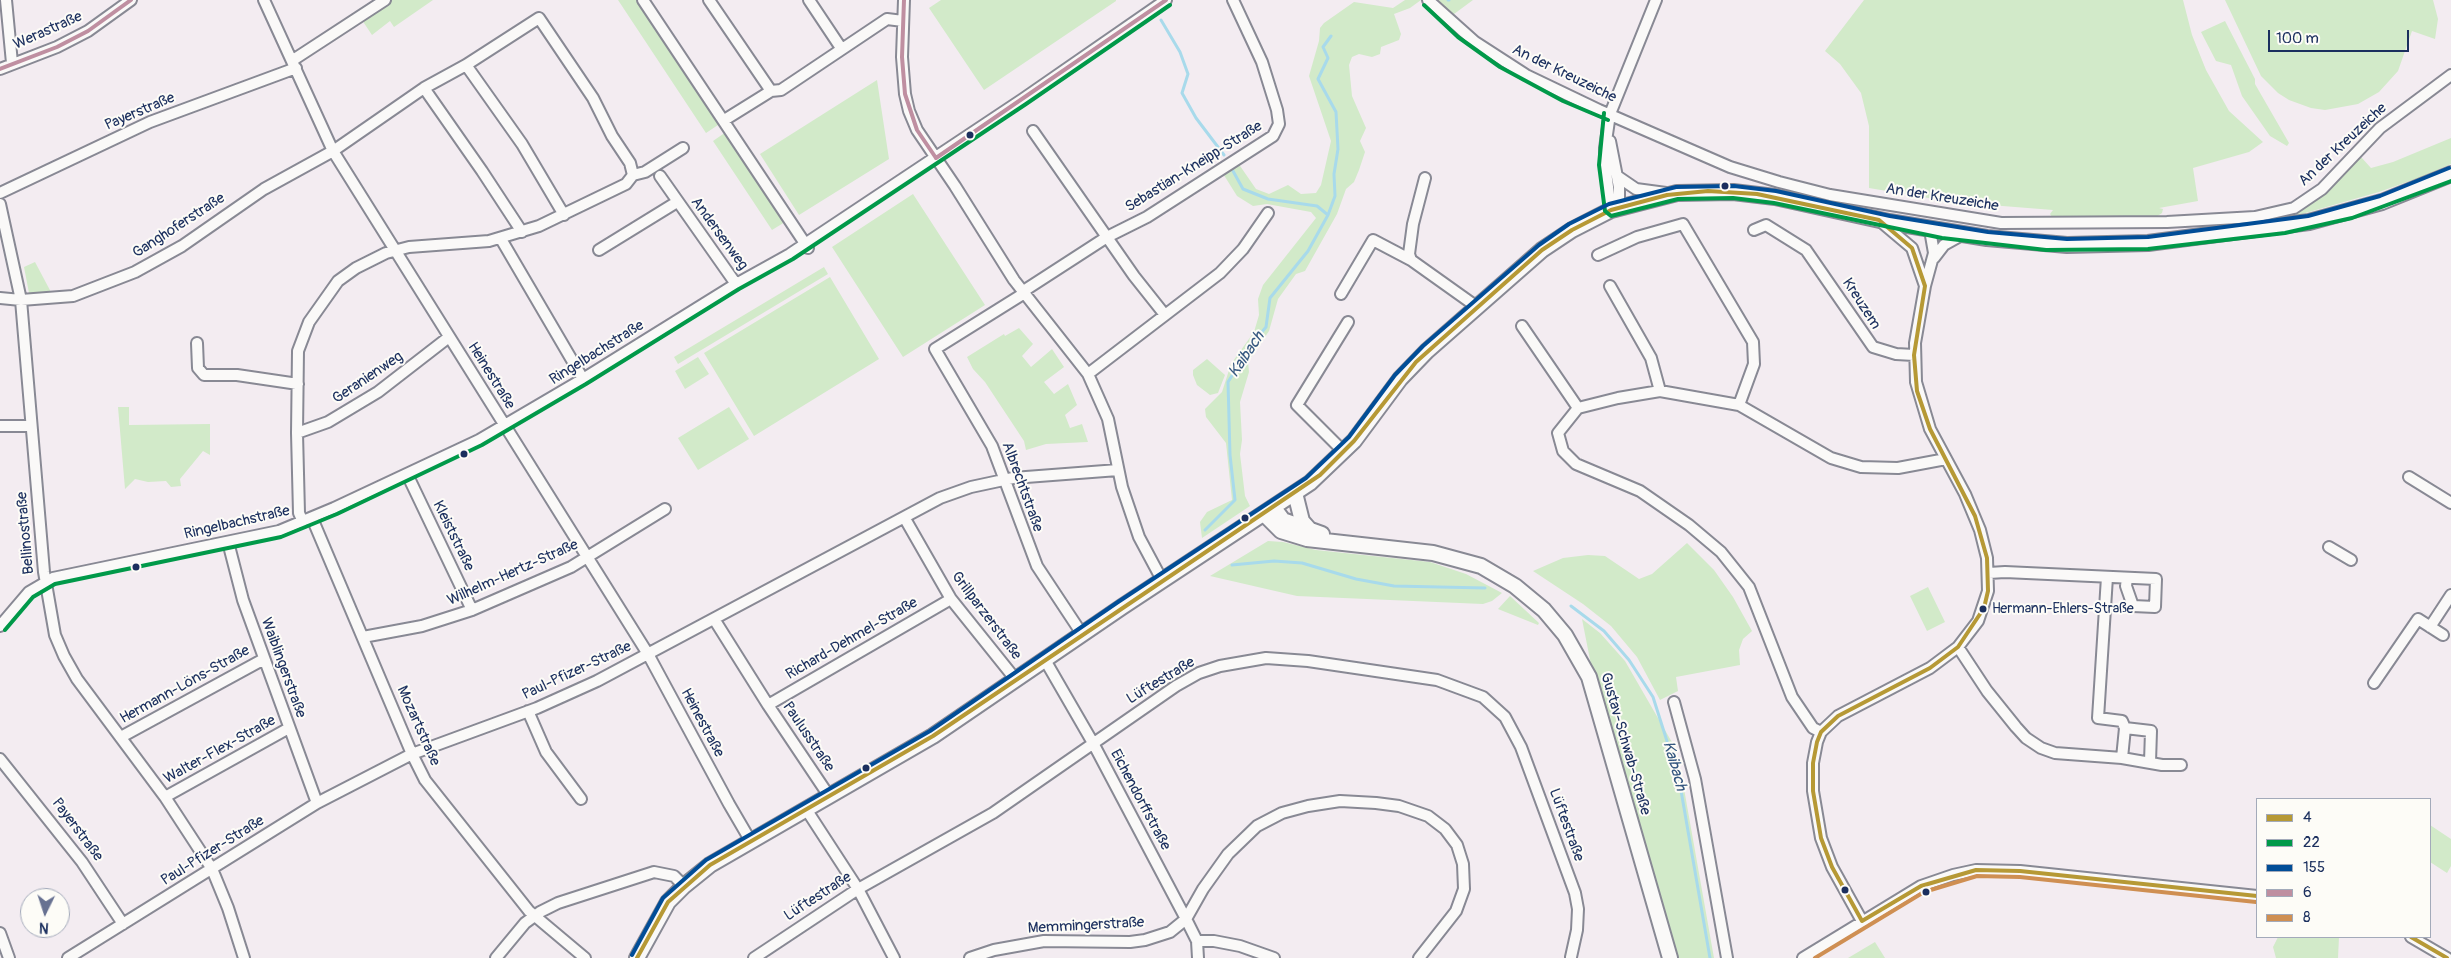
<!DOCTYPE html>
<html>
<head>
<meta charset="utf-8">
<style>
	body { margin:0 }
	#map { position:relative; width:2451px; height:958px; overflow:hidden; background:#f3ecf1; font-family:Pangolin,sans-serif }
	canvas { display:block }
	.legend { position:absolute; left:2256px; top:798px; width:175px; height:140px; box-sizing:border-box; background:#fdfcf7; border:1px solid #a3aaba; margin:0; padding:6px 9px; list-style:none; font-size:15px; color:#1b2f5e }
	.legend li { display:flex; align-items:center; gap:10px; height:25px }
	.legend b { width:25px; border:1px solid #a3aaba }
	.north { position:absolute; left:20px; top:888px; width:50px; height:50px; box-sizing:border-box; background:#fdfcf7; border:1px solid #a3aaba; border-radius:50%; rotate:184deg; font-size:14px; font-weight:700; line-height:20px; text-align:center; color:#1b2f5e }
	.north::after { content:''; display:block; margin:auto; width:18px; height:22px; background:#677191; clip-path:polygon(50% 0,100% 100%,50% 72%,0 100%) }
	.scale { position:absolute; left:2268px; top:30px; width:141px; height:22px; box-sizing:border-box; border:2px solid #1b2f5e; border-top:0; padding-left:6px; font-size:15px; line-height:18px; white-space:nowrap; color:#1b2f5e; -webkit-text-stroke:4px #fdfcf7; paint-order:stroke }
</style>
</head>
<body>
<div id="map">
<canvas width="2451" height="958"></canvas>
<ul class="legend">
<li><b style="height:6px;background:#b69935"></b>4</li>
<li><b style="height:6px;background:#009949"></b>22</li>
<li><b style="height:6px;background:#014d97"></b>155</li>
<li><b style="height:6px;background:#bf8fa1"></b>6</li>
<li><b style="height:6px;background:#cf8f52"></b>8</li>
</ul>
<div class="north">N</div>
<div class="scale">100 m</div>
</div>
<script>
const g = document.querySelector('canvas').getContext('2d');
g.lineJoin = 'round';
function fillPath(path, color) {
  g.fillStyle = color;
  g.fill(path, 'evenodd');
}
function toPath(rows) {
  const path = new Path2D();
  for (const r of rows) {
    path.moveTo(r[0], r[1]);
    for (let i = 2; i < r.length; i += 2) path.lineTo(r[i], r[i + 1]);
  }
  return path;
}
function trace(path, color, width, dash) {
  g.strokeStyle = color;
  g.lineWidth = width;
  g.lineCap = dash ? 'butt' : 'round';
  g.setLineDash(dash || []);
  g.stroke(path);
}
function label(font, color, halo, rows, align = 'center') {
  g.font = font + ' Pangolin,sans-serif';
  g.lineWidth = 4;
  g.setLineDash([]);
  g.textBaseline = 'middle';
  g.strokeStyle = halo;
  g.fillStyle = color;
  for (const [text, x, y, turn = 0] of rows) {
    g.save();
    g.translate(x, y);
    g.rotate((+turn || 0) * Math.PI / 180);
    g.textAlign = isNaN(turn) ? turn : align;
    if (halo) g.strokeText(text, 0, 0);
    g.fillText(text, 0, 0);
    g.restore();
  }
}
fillPath(toPath([
	[385,0,433,0,394,27,390,21,372,35,360,17],
	[618,0,643,0,724,121,706,133],
	[941,0,1116,0,1116,1,984,90,929,8],
	[1405,0,1421,0,1410,8,1394,14,1401,34,1399,40,1381,47,1380,54,1372,57,1359,54,1352,57,1349,65,1352,96,1366,128,1360,141,1365,152,1359,170,1354,182,1346,189,1337,214,1305,271,1296,274,1278,299,1269,331,1248,362,1249,372,1240,402,1242,440,1240,454,1245,496,1250,506,1202,538,1200,522,1207,512,1232,500,1226,443,1206,417,1205,409,1222,392,1231,364,1254,332,1259,315,1258,299,1263,285,1316,218,1311,212,1267,204,1253,206,1237,196,1222,172,1238,163,1256,189,1269,194,1288,185,1301,194,1316,193,1321,185,1331,141,1309,76,1319,41,1320,28,1324,23,1354,2,1393,8],
	[1436,0,1473,0,1450,17,1434,1],
	[1864,0,2183,0,2192,35,2206,70,2229,111,2263,142,2249,152,2193,168,2198,201,2159,208,2163,209,2162,213,2156,217,2148,216,2141,219,2137,216,2135,219,2128,216,2098,217,2094,220,2071,217,2059,218,2052,217,2050,214,2053,210,1952,202,1869,188,1869,126,1861,93,1840,64,1825,51],
	[2225,0,2433,0,2438,19,2435,39,2412,31,2398,71,2379,92,2358,104,2325,110,2311,108,2289,100,2278,93,2261,76],
	[2225,21,2255,79,2255,84,2289,143,2287,146,2270,136,2242,96,2231,65,2216,61,2201,32],
	[877,80,889,159,799,215,760,154],
	[726,132,785,222,772,230,713,141],
	[2451,138,2451,164,2421,177,2379,192,2274,222,2273,214,2324,190,2361,157,2371,168,2393,162],
	[913,194,985,305,903,357,832,247],
	[35,262,52,294,29,293,24,267],
	[824,267,828,274,678,364,674,357],
	[830,277,879,359,754,436,704,353],
	[1019,328,1033,344,1022,356,1031,367,1052,349,1064,367,1044,382,1054,394,1068,384,1077,405,1065,415,1070,428,1082,424,1088,442,1046,444,1026,450,1024,441,985,382,973,369,967,357,1004,334,1005,336],
	[698,357,709,374,685,389,675,371],
	[1207,359,1225,375,1218,393,1210,395,1197,385,1193,375,1193,370],
	[118,407,129,407,129,425,210,424,210,455,203,451,180,479,181,486,171,487,166,481,148,482,135,479,125,489],
	[729,407,749,439,698,470,678,438],
	[1268,541,1283,542,1316,550,1430,562,1466,574,1502,593,1492,601,1483,604,1297,596,1210,576],
	[1687,543,1714,570,1733,597,1752,631,1743,639,1739,650,1740,665,1676,677,1678,691,1660,700,1637,657,1611,626,1583,604,1533,571,1563,558,1588,555,1605,556,1639,579,1652,574],
	[1928,587,1945,622,1927,631,1910,596],
	[1510,596,1539,623,1538,625,1498,609],
	[1582,619,1600,633,1625,661,1673,744,1683,783,1714,958,1675,958,1593,675],
	[2430,825,2451,839,2451,866,2447,873,2430,862],
	[2278,937,2339,937,2338,958,2276,958,2273,947],
	[1875,942,1885,958,1848,958]
]), '#d2eac9');
trace(toPath([
	[1448,0,1449,0],
	[1161,20,1180,52,1188,74,1182,93,1196,118,1224,155],
	[1233,171,1243,189,1268,199,1317,206,1328,215],
	[1205,530,1235,500,1230,455,1228,382,1252,344,1266,327,1270,298,1308,251,1328,215,1335,196,1334,174,1338,149,1336,112,1318,79,1328,58,1323,47,1331,36],
	[1232,565,1274,561,1302,563,1356,579,1394,586,1485,588],
	[1571,606,1604,631,1629,660,1653,697,1679,779,1710,958]
]), '#a8daeb', 3);
const street = toPath([
	[6,0,12,63],
	[264,0,333,151,648,654,729,804,750,840],
	[643,0,808,248],
	[709,0,771,91],
	[809,0,841,48],
	[904,0,902,57,905,94,909,111,917,130,955,186,1014,280,1088,374,1108,419,1122,487,1139,537,1162,580],
	[1428,0,1475,42,1526,75,1599,110,1730,167,1779,182,1830,195,2001,223,2167,222,2255,217,2294,208,2322,189,2380,128,2451,75],
	[293,60,385,0],
	[466,65,522,144,564,215],
	[0,69,57,47,88,31,131,0],
	[424,88,482,171,522,232],
	[726,119,771,91,781,90,887,19,903,21],
	[1033,131,1134,276,1165,315],
	[1610,141,1619,187,1619,208],
	[660,176,736,284],
	[1617,176,1636,189,1666,193],
	[0,193,150,122,296,68],
	[0,204,21,300,44,572,55,635,64,656,77,679,165,797,212,869,228,908,244,958],
	[1611,210,1605,164,1605,148,1610,114,1656,0],
	[1880,221,1912,248,1925,286],
	[1754,230,1766,225,1806,250,1873,347,1896,354,1914,355],
	[501,239,583,379],
	[599,250,677,202],
	[1598,255,1637,237,1683,224,1753,342,1754,364,1739,405],
	[1934,258,1944,245,1962,235],
	[1411,260,1409,254,1413,224,1425,178],
	[1610,286,1651,358,1660,391],
	[1022,292,1107,237,1147,217,1273,136,1279,124,1277,110,1262,62,1233,0],
	[1023,294,935,349,992,446,1037,566,1082,634],
	[1341,294,1373,240,1411,260,1477,307],
	[0,298,21,300,73,296,135,272,182,246,264,189,333,151,424,88,466,65,539,18,593,98,612,136,630,163,633,175],
	[1522,326,1578,408],
	[197,343,198,368,204,375,237,375,298,384],
	[1088,374,1220,273,1243,249,1268,213],
	[0,426,31,426],
	[297,433,328,422,378,392,449,337],
	[1344,452,1297,405,1348,322],
	[407,474,472,610],
	[2409,477,2451,503],
	[904,517,951,599,1016,680],
	[312,518,412,754,425,780,529,911,585,958],
	[303,522,299,513,297,433,298,351,309,322,338,281,356,268,386,253,409,247,489,241,539,226,626,184,633,175,645,172,683,148],
	[228,542,243,600,317,803],
	[2329,547,2351,560],
	[1989,573,2005,572,2156,579,2155,607,2133,606,2126,586,2127,578],
	[2107,577,2098,718,2122,721,2125,728],
	[714,619,768,705,829,796],
	[0,626,29,592,53,578,279,531,334,508,479,440,583,379,736,284,790,254,1023,99,1166,0],
	[2430,627,2451,595],
	[363,637,422,626,472,610,571,567,665,509],
	[1958,647,1987,691,2016,727,2026,738,2041,748,2055,753,2122,758,2162,765,2181,765],
	[1045,660,1093,743,1186,919,1197,941,1198,958],
	[2374,683,2418,619,2443,635],
	[1674,702,1695,779,1727,958],
	[768,705,951,599],
	[528,711,546,752,581,799],
	[1821,732,1813,728,1792,697,1749,587,1721,552,1689,525,1640,491,1576,464,1563,451,1558,433,1578,408,1618,398,1660,391,1739,405,1831,458,1861,467,1898,468,1946,459],
	[121,737,264,659],
	[2122,758,2125,728,2151,731,2150,762],
	[0,759,82,862,123,924],
	[165,797,289,728],
	[806,809,858,889,894,958],
	[1862,921,1832,867,1821,838,1813,791,1813,763,1817,742,1821,732,1838,716,1930,668,1958,647,1978,621,1988,591,1987,558,1980,530,1965,494,1930,429,1916,382,1915,343,1925,286,1934,253,1930,230],
	[0,933,9,958],
	[2411,937,2447,958],
	[1197,941,1214,941,1240,946,1274,958],
	[68,958,317,803,412,754,537,708,597,681,940,498,971,487,1013,478,1118,470],
	[496,958,525,923,540,912,558,903,654,872,674,876,684,886],
	[754,958,858,889,993,813,1176,686,1199,673,1220,666,1266,658,1308,661,1437,680,1483,697,1505,717,1521,747,1575,893,1578,909,1577,930,1571,957],
	[970,958,994,950,1044,941,1130,942,1145,940,1170,932,1186,919,1203,889,1228,854,1257,826,1282,813,1308,806,1340,801,1376,803,1399,806,1428,816,1445,829,1457,845,1463,864,1464,889,1456,911,1419,958],
	[1803,958,1921,886,1953,875,1976,870,2020,871,2257,896]
]);
const secondary = toPath([
	[1295,493,1302,521,1311,531],
	[1274,508,1283,520,1322,534],
	[1264,514,1281,531,1307,539,1433,553,1481,566,1515,586,1544,610,1565,635,1589,677,1670,958],
	[637,958,668,902,684,886,710,865,933,736,1122,607,1310,483,1354,441,1400,379,1427,351,1542,250,1572,230,1611,210,1677,193,1733,192,1775,197,1889,222,1987,238,2067,245,2148,243,2309,222,2382,202,2451,174]
]);
trace(street, '#888994', 14);
trace(secondary, '#888994', 18);
trace(street, '#faf9f8', 10);
trace(secondary, '#faf9f8', 14);
trace(toPath([
	[1862,921,1921,886,1976,870,2020,871,2257,896],
	[2411,937,2447,958],
	[637,958,668,902,710,865,933,736,1320,475,1354,441,1416,362,1542,250,1572,230,1611,210,1667,195,1708,191,1757,194,1879,220,1912,248,1925,286,1914,355,1917,391,1930,429,1975,516,1987,558,1988,591,1984,608,1958,647,1930,668,1838,716,1821,732,1817,742,1813,763,1813,791,1821,838,1832,867,1862,921]
]), '#b69935', 4);
trace(toPath([
	[1424,5,1458,37,1500,67,1563,101,1608,120],
	[1604,113,1599,165,1605,211,1611,216,1678,199,1733,198,1774,203,1942,238,2046,250,2148,249,2285,233,2352,218,2451,181],
	[5,630,33,597,55,584,281,537,337,514,482,445,586,384,739,289,793,259,1026,104,1170,5]
]), '#009949', 4);
trace(toPath([
	[632,955,663,898,706,860,930,731,1118,602,1306,478,1349,437,1395,375,1423,346,1539,245,1569,224,1609,204,1676,187,1734,186,1776,191,1890,216,1988,232,2067,239,2148,237,2308,216,2380,196,2449,168]
]), '#014d97', 4);
trace(toPath([
	[904,0,902,57,905,94,917,130,936,158],
	[0,69,57,47,88,31,131,0],
	[936,158,1166,0]
]), '#bf8fa1', 4);
trace(toPath([
	[1815,958,1924,892,1977,876,2020,877,2256,902]
]), '#cf8f52', 4);
for (const [x, y, r, color] of [
	[970,135,4.5,"#1b2f5e"],
	[1725,186,4.5,"#1b2f5e"],
	[464,454,4.5,"#1b2f5e"],
	[1245,518,4.5,"#1b2f5e"],
	[136,567,4.5,"#1b2f5e"],
	[1983,609,4.5,"#1b2f5e"],
	[866,768,4.5,"#1b2f5e"],
	[1845,890,4.5,"#1b2f5e"],
	[1926,892,4.5,"#1b2f5e"]
]) {
  const dot = new Path2D();
  dot.arc(x, y, r, 0, 2 * Math.PI);
  g.fillStyle = color;
  g.fill(dot);
  trace(dot, '#fdfcf7', 2);
}
label('14px', '#1b2f5e', '#fdfcf7', [
	["Hermann-Ehlers-Straße",1992,609]
], 'left');
label('15px', '#1b2f5e', '#fdfcf7', [
	["Werastraße",48,31,-24],
	["An der Kreuzeiche",1564,74,26],
	["Payerstraße",140,112,-23],
	["An der Kreuzeiche",2343,145,-43],
	["Sebastian-Kneipp-Straße",1194,167,-32],
	["An der Kreuzeiche",1942,198,9],
	["Ganghoferstraße",179,226,-33],
	["Andersenweg",719,234,54],
	["Kreuzem",1861,304,57],
	["Ringelbachstraße",597,353,-32],
	["Heinestraße",491,376,58],
	["Geranienweg",368,378,-34],
	["Albrechtstraße",1022,487,70],
	["Ringelbachstraße",237,523,-13],
	["Bellinostraße",26,533,-95],
	["Kleiststraße",453,536,64],
	["Wilhelm-Hertz-Straße",513,573,-24],
	["Grillparzerstraße",986,616,53],
	["Richard-Dehmel-Straße",852,639,-30],
	["Waiblingerstraße",283,668,70],
	["Paul-Pfizer-Straße",577,671,-25],
	["Lüftestraße",1161,681,-31],
	["Hermann-Löns-Straße",185,685,-29],
	["Heinestraße",702,723,62],
	["Mozartstraße",418,726,66],
	["Paulusstraße",808,737,56],
	["Gustav-Schwab-Straße",1625,744,74],
	["Walter-Flex-Straße",220,750,-29],
	["Eichendorffstraße",1140,800,62],
	["Lüftestraße",1566,825,70],
	["Payerstraße",77,830,53],
	["Paul-Pfizer-Straße",213,851,-32],
	["Lüftestraße",818,897,-33],
	["Memmingerstraße",1086,926,-3]
]);
label('italic 16px', '#365880', '#fdfcf7', [
	["Kaibach",1247,355,-56],
	["Kaibach",1674,766,74]
]);
</script>
</body>
</html>
